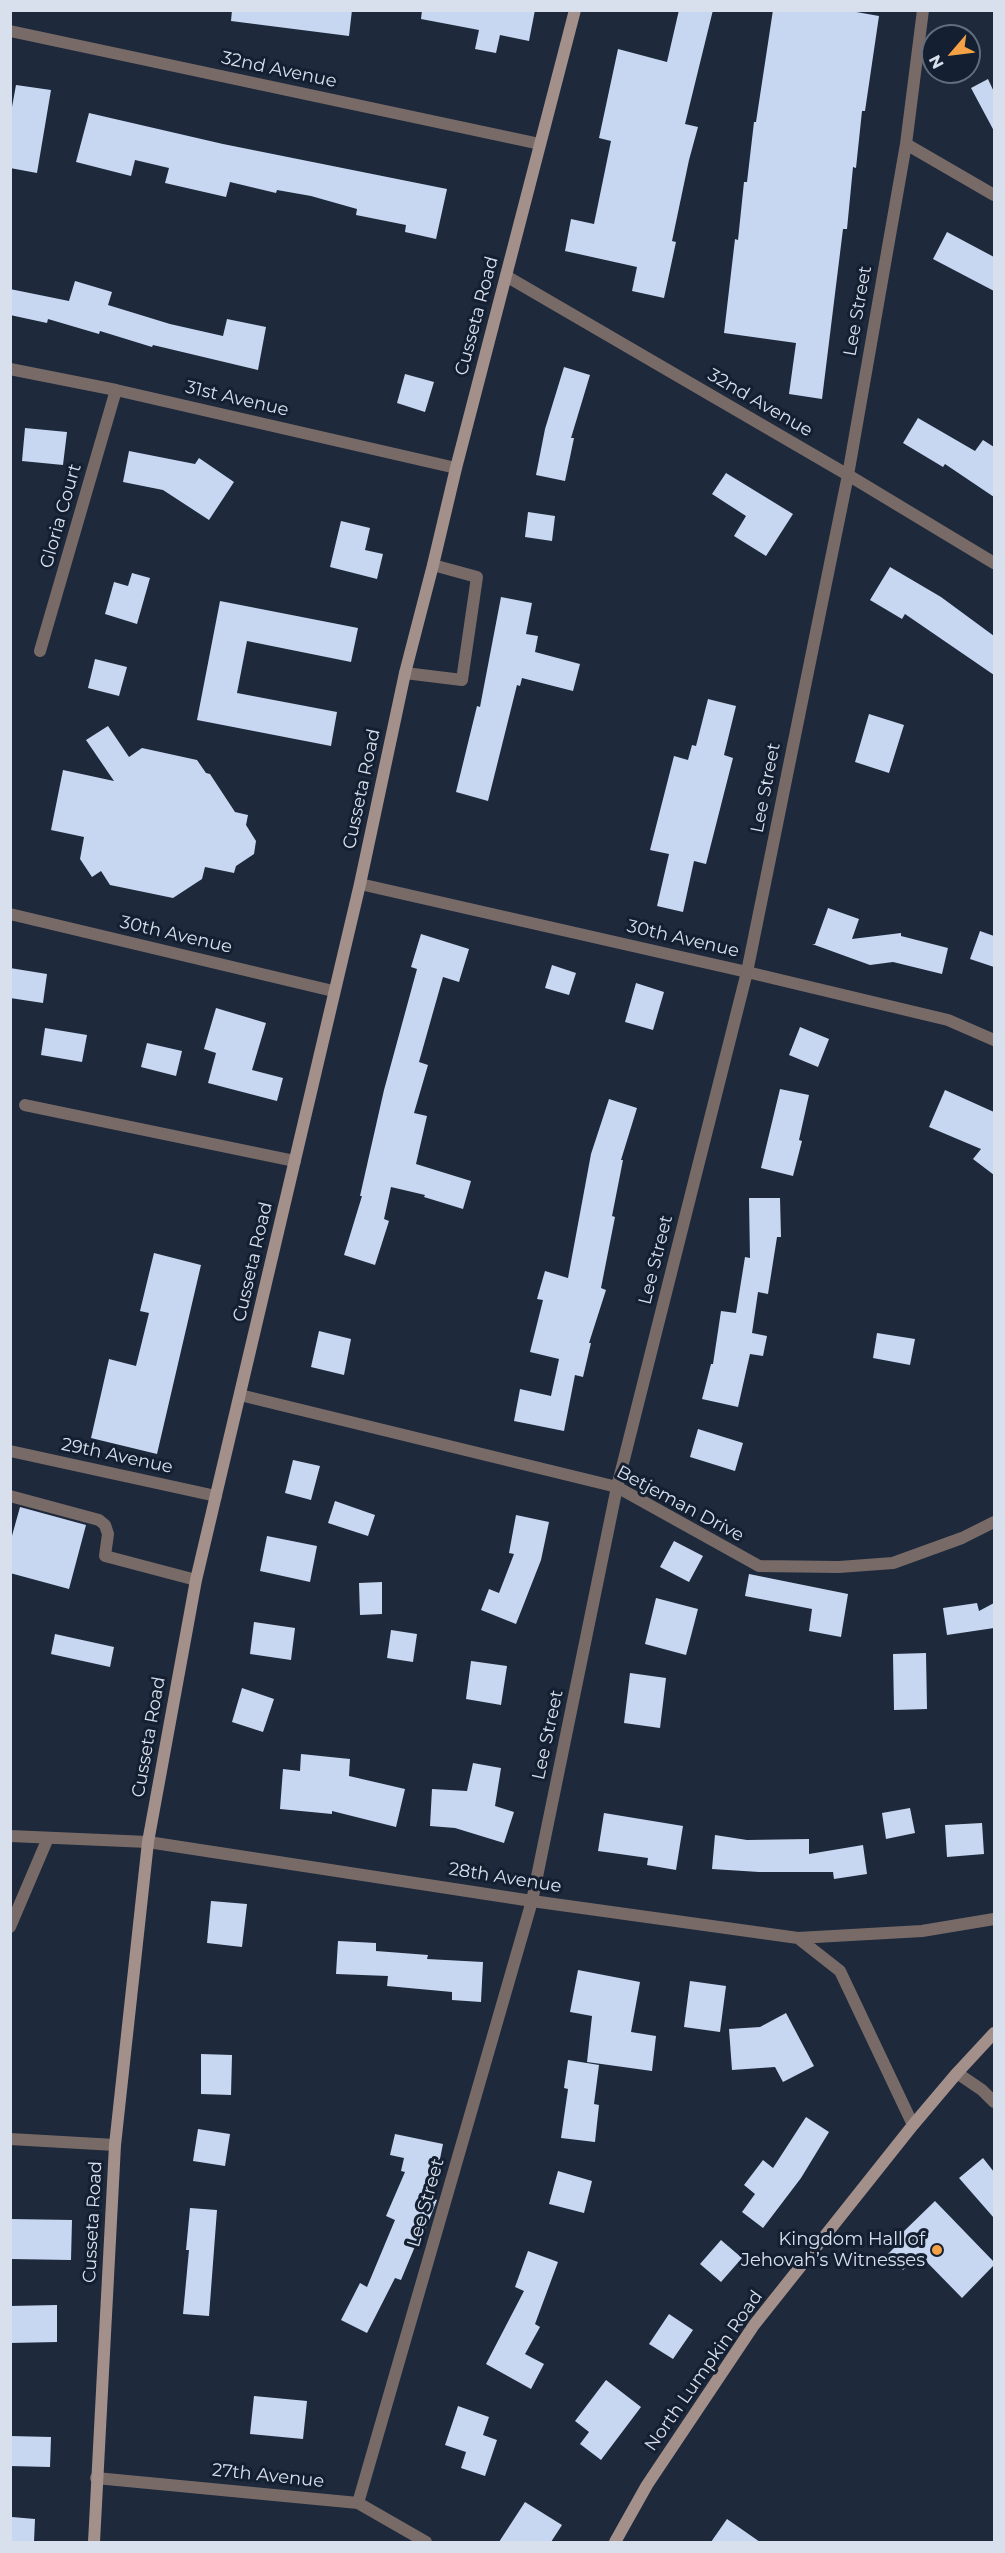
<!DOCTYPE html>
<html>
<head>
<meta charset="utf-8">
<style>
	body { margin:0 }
	#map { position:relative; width:1005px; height:2553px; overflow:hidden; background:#1e293c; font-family:Montserrat,sans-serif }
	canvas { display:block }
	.frame { position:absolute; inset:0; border:12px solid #d8e0ed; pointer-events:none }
	.north { position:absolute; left:921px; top:24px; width:60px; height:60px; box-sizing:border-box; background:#141f31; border:2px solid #626c7c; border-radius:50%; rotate:242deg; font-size:16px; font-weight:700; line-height:24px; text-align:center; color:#d8e0ed }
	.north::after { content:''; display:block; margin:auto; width:21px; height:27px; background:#f5a246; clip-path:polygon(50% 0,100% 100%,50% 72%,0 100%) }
</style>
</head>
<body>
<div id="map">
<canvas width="1005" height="2553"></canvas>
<div class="frame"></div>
<div class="north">N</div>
</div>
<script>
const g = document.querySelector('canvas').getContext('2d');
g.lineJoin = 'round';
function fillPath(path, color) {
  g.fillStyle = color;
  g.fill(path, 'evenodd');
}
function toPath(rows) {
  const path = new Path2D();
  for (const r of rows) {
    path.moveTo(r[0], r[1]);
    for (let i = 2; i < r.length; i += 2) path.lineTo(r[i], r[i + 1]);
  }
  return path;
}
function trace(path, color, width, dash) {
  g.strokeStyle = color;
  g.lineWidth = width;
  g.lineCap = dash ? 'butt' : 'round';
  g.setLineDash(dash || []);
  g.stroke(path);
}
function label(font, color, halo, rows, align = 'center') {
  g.font = font + ' Montserrat,sans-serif';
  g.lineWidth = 6;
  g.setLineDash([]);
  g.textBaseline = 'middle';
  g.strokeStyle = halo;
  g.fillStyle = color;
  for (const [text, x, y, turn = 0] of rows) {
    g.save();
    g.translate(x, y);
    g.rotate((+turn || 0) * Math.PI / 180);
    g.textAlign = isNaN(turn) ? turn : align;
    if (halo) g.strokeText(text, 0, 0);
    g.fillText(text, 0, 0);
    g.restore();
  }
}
fillPath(toPath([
	[232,10,352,10,349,36,231,21],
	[422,10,535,10,529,41,500,35,496,53,475,49,479,30,421,19],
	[679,10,713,10,685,124,698,127,689,160,672,241,676,242,664,298,632,291,637,267,565,251,571,219,594,224,611,141,599,138,618,49,667,62],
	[773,10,845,10,879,16,865,111,862,111,856,168,853,167,847,229,843,229,822,399,789,394,796,343,724,333,735,239,738,240,744,182,747,182,754,122,756,122],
	[988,79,994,92,994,131,971,88],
	[16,85,51,90,37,173,10,168,10,118],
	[89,113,223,144,447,189,436,239,405,232,406,225,356,215,357,209,311,196,277,190,276,193,230,182,226,197,165,183,169,168,135,160,131,176,76,162],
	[947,232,994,257,994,291,933,259],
	[75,281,112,292,108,305,170,324,223,336,227,319,266,327,258,370,153,345,152,347,100,331,99,334,48,319,47,323,10,315,10,289,69,301],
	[564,367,590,375,571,438,574,438,565,481,536,475,545,429],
	[405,374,434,382,425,412,397,403],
	[918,418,975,451,983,440,994,447,994,497,945,464,943,467,903,443],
	[25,428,67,432,63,465,22,461],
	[129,451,195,464,199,458,234,482,209,520,163,490,123,482],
	[726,473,793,514,766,556,734,536,746,516,712,494],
	[528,512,555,516,552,541,525,537],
	[341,521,370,528,365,550,383,554,377,579,330,567],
	[890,567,941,597,994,636,994,675,905,614,902,619,870,600],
	[132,573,150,578,137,624,105,614,114,582,128,586],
	[501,597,532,603,526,634,538,636,535,652,580,664,573,691,522,678,520,686,517,685,488,801,456,792,477,706,480,707],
	[220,601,358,628,351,662,247,641,237,693,337,712,331,746,197,720],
	[95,659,127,667,119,696,88,688],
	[708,699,736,706,724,755,733,758,706,864,694,861,683,912,657,906,669,854,650,850,674,756,688,760,692,745,696,746],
	[869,714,904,725,889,773,855,762],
	[108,726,129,757,142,748,197,760,206,773,210,774,235,812,248,815,246,825,256,841,254,854,236,866,234,873,205,867,202,879,173,898,110,885,101,871,92,877,80,859,84,837,51,830,63,770,114,781,86,740],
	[828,908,859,919,852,939,901,933,901,936,948,948,942,974,893,962,870,965,812,944,815,944],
	[980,931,994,936,994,967,970,959],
	[421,934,469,949,459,982,443,977,419,1062,428,1065,414,1113,427,1116,416,1164,471,1181,463,1209,424,1197,425,1195,391,1187,384,1219,389,1221,375,1265,344,1255,362,1196,360,1196,384,1090,417,969,411,967],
	[552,965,576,973,569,995,545,988],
	[10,968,47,974,43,1003,10,998],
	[636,983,664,992,653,1030,625,1022],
	[216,1008,266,1023,252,1070,283,1078,277,1101,208,1083,216,1053,204,1049],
	[800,1027,829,1039,818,1067,789,1055],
	[45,1028,87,1035,82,1062,41,1055],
	[147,1043,182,1051,176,1076,141,1067],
	[780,1089,809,1095,799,1140,802,1141,793,1176,761,1168],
	[945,1090,994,1112,994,1175,973,1159,981,1149,929,1127],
	[609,1099,637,1108,621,1160,623,1160,612,1216,615,1217,601,1288,606,1290,589,1343,591,1343,583,1377,575,1375,564,1431,514,1421,520,1389,551,1396,559,1359,530,1352,543,1300,537,1299,545,1271,568,1278,591,1154],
	[749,1198,780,1198,781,1237,777,1237,768,1294,758,1292,752,1333,767,1336,763,1356,750,1354,738,1407,702,1399,711,1364,713,1364,721,1311,736,1313,745,1257,750,1258],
	[154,1253,201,1265,157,1454,91,1438,109,1359,136,1366,149,1313,140,1311],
	[319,1331,351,1339,344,1375,311,1367],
	[877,1333,915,1339,910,1365,873,1358],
	[698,1429,743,1443,735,1471,690,1457],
	[293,1460,320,1466,311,1500,285,1493],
	[335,1501,375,1515,368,1536,328,1523],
	[20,1507,86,1525,69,1589,10,1573,10,1543],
	[516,1515,549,1522,541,1560,516,1624,481,1610,489,1589,499,1593,514,1554,509,1553],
	[267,1536,317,1546,310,1582,260,1571],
	[674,1541,703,1556,689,1582,660,1567],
	[749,1574,848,1594,841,1637,809,1631,812,1609,745,1596],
	[382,1582,382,1614,360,1615,359,1583],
	[656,1598,698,1609,686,1655,645,1644],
	[977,1603,979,1611,994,1603,994,1628,947,1635,943,1608],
	[254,1622,295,1628,291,1660,250,1654],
	[391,1630,417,1634,413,1662,387,1658],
	[55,1634,114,1647,110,1667,51,1654],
	[926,1653,927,1709,894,1710,893,1654],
	[471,1661,507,1666,501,1705,466,1699],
	[630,1673,666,1678,660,1728,624,1723],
	[242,1688,274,1699,263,1732,232,1722],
	[301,1754,350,1759,349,1776,405,1789,396,1827,332,1811,332,1814,280,1809,283,1769,300,1771],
	[473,1763,501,1768,495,1806,514,1812,504,1843,455,1828,430,1826,432,1789,467,1791],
	[910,1808,915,1833,886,1839,882,1813],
	[604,1813,683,1826,676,1870,647,1865,648,1858,598,1851],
	[982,1823,984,1854,947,1857,945,1825],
	[715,1835,747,1840,809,1839,809,1854,863,1845,867,1874,834,1879,833,1872,759,1872,712,1869],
	[211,1901,247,1904,242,1947,207,1943],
	[338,1941,376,1943,376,1951,428,1955,427,1959,483,1962,481,2002,452,2000,452,1992,387,1986,388,1976,336,1974],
	[578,1970,640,1982,631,2032,656,2036,652,2071,587,2062,592,2016,570,2012],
	[690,1981,726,1986,720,2032,684,2027],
	[786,2013,814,2066,783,2082,775,2067,732,2070,729,2029,760,2027],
	[201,2054,232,2055,231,2095,201,2094],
	[568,2060,599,2065,594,2104,599,2105,595,2142,561,2138,568,2089,564,2088],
	[806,2117,829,2132,801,2178,763,2228,742,2212,755,2194,744,2185,763,2160,773,2168],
	[198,2129,230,2134,225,2166,193,2161],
	[395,2134,443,2144,432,2198,437,2200,424,2233,421,2232,401,2280,395,2278,367,2333,341,2320,360,2283,367,2287,395,2220,386,2216,405,2172,401,2171,404,2158,390,2155],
	[983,2158,994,2172,994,2218,959,2178],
	[558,2171,592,2181,584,2213,549,2204],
	[935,2201,994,2262,994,2265,962,2298,919,2254,903,2270,888,2254,904,2238,900,2235],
	[190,2208,217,2210,209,2316,183,2314,189,2250,186,2250],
	[10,2219,72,2220,71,2260,10,2259],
	[721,2240,742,2258,721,2282,700,2264],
	[528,2251,558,2262,535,2324,540,2327,525,2354,544,2364,531,2389,486,2364,524,2291,515,2287],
	[57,2305,57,2342,10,2343,10,2306],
	[669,2314,693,2330,673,2359,649,2344],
	[606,2380,641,2407,601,2460,580,2444,589,2432,575,2421],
	[254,2396,307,2401,303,2439,250,2434],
	[458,2406,489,2417,483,2435,497,2440,485,2476,461,2468,466,2452,445,2445],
	[10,2436,51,2437,50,2467,10,2466],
	[525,2502,562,2525,551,2542,499,2542],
	[12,2517,35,2519,34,2542,11,2542],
	[727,2519,760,2542,711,2542]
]), '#c8d7f1');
trace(toPath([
	[405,673,462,680,477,577,433,565],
	[25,1105,295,1161],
	[10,1496,99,1520,105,1525,108,1534,105,1556,196,1580],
	[10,1927,48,1838],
	[10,2139,115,2145]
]), '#786b67', 12);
trace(toPath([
	[10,31,540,144],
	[906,144,994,195],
	[506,276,848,475,994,563],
	[10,369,116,390,456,468],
	[40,651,116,390],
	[360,884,747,972,948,1020,994,1040],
	[10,914,333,991],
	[240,1395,617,1487,759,1566,839,1567,893,1563,962,1538,994,1522],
	[10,1451,216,1496],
	[10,1836,148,1842,532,1901,798,1938,922,1931,994,1919],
	[798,1938,840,1971,913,2125],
	[957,2073,982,2090,994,2102],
	[96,2478,358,2503,426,2542],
	[358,2503,532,1901,617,1487,747,972,848,475,906,144,923,10]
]), '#786b67', 12);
trace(toPath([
	[94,2542,115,2145,148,1842,196,1580,360,884,405,673,433,565,456,468,575,10],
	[615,2542,647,2485,754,2325,913,2125,957,2073,994,2033]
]), '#a4908a', 12);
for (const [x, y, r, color] of [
	[937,2250,6,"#f5a246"]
]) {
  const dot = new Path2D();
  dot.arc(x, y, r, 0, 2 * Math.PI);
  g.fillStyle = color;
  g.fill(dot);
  trace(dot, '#141f31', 2);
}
label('18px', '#d8e0ed', '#141f31', [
	["32nd Avenue",279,70,12],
	["Lee Street",858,311,-80],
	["Cusseta Road",477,316,-75],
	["31st Avenue",237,399,13],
	["32nd Avenue",760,403,30],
	["Gloria Court",61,516,-74],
	["Lee Street",766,788,-79],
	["Cusseta Road",362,789,-78],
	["30th Avenue",176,935,13],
	["30th Avenue",683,939,13],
	["Lee Street",656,1260,-76],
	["Cusseta Road",253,1262,-77],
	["29th Avenue",117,1456,12],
	["Betjeman Drive",680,1504,28],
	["Lee Street",548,1735,-78],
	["Cusseta Road",149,1737,-80],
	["28th Avenue",505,1878,9],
	["Lee Street",426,2203,-74],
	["Cusseta Road",93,2222,-87],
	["North Lumpkin Road",704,2371,-55],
	["27th Avenue",268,2476,6]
]);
label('18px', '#d8e0ed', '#141f31', [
	["Kingdom Hall of",925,2240],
	["Jehovah’s Witnesses",925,2261]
], 'right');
</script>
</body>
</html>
